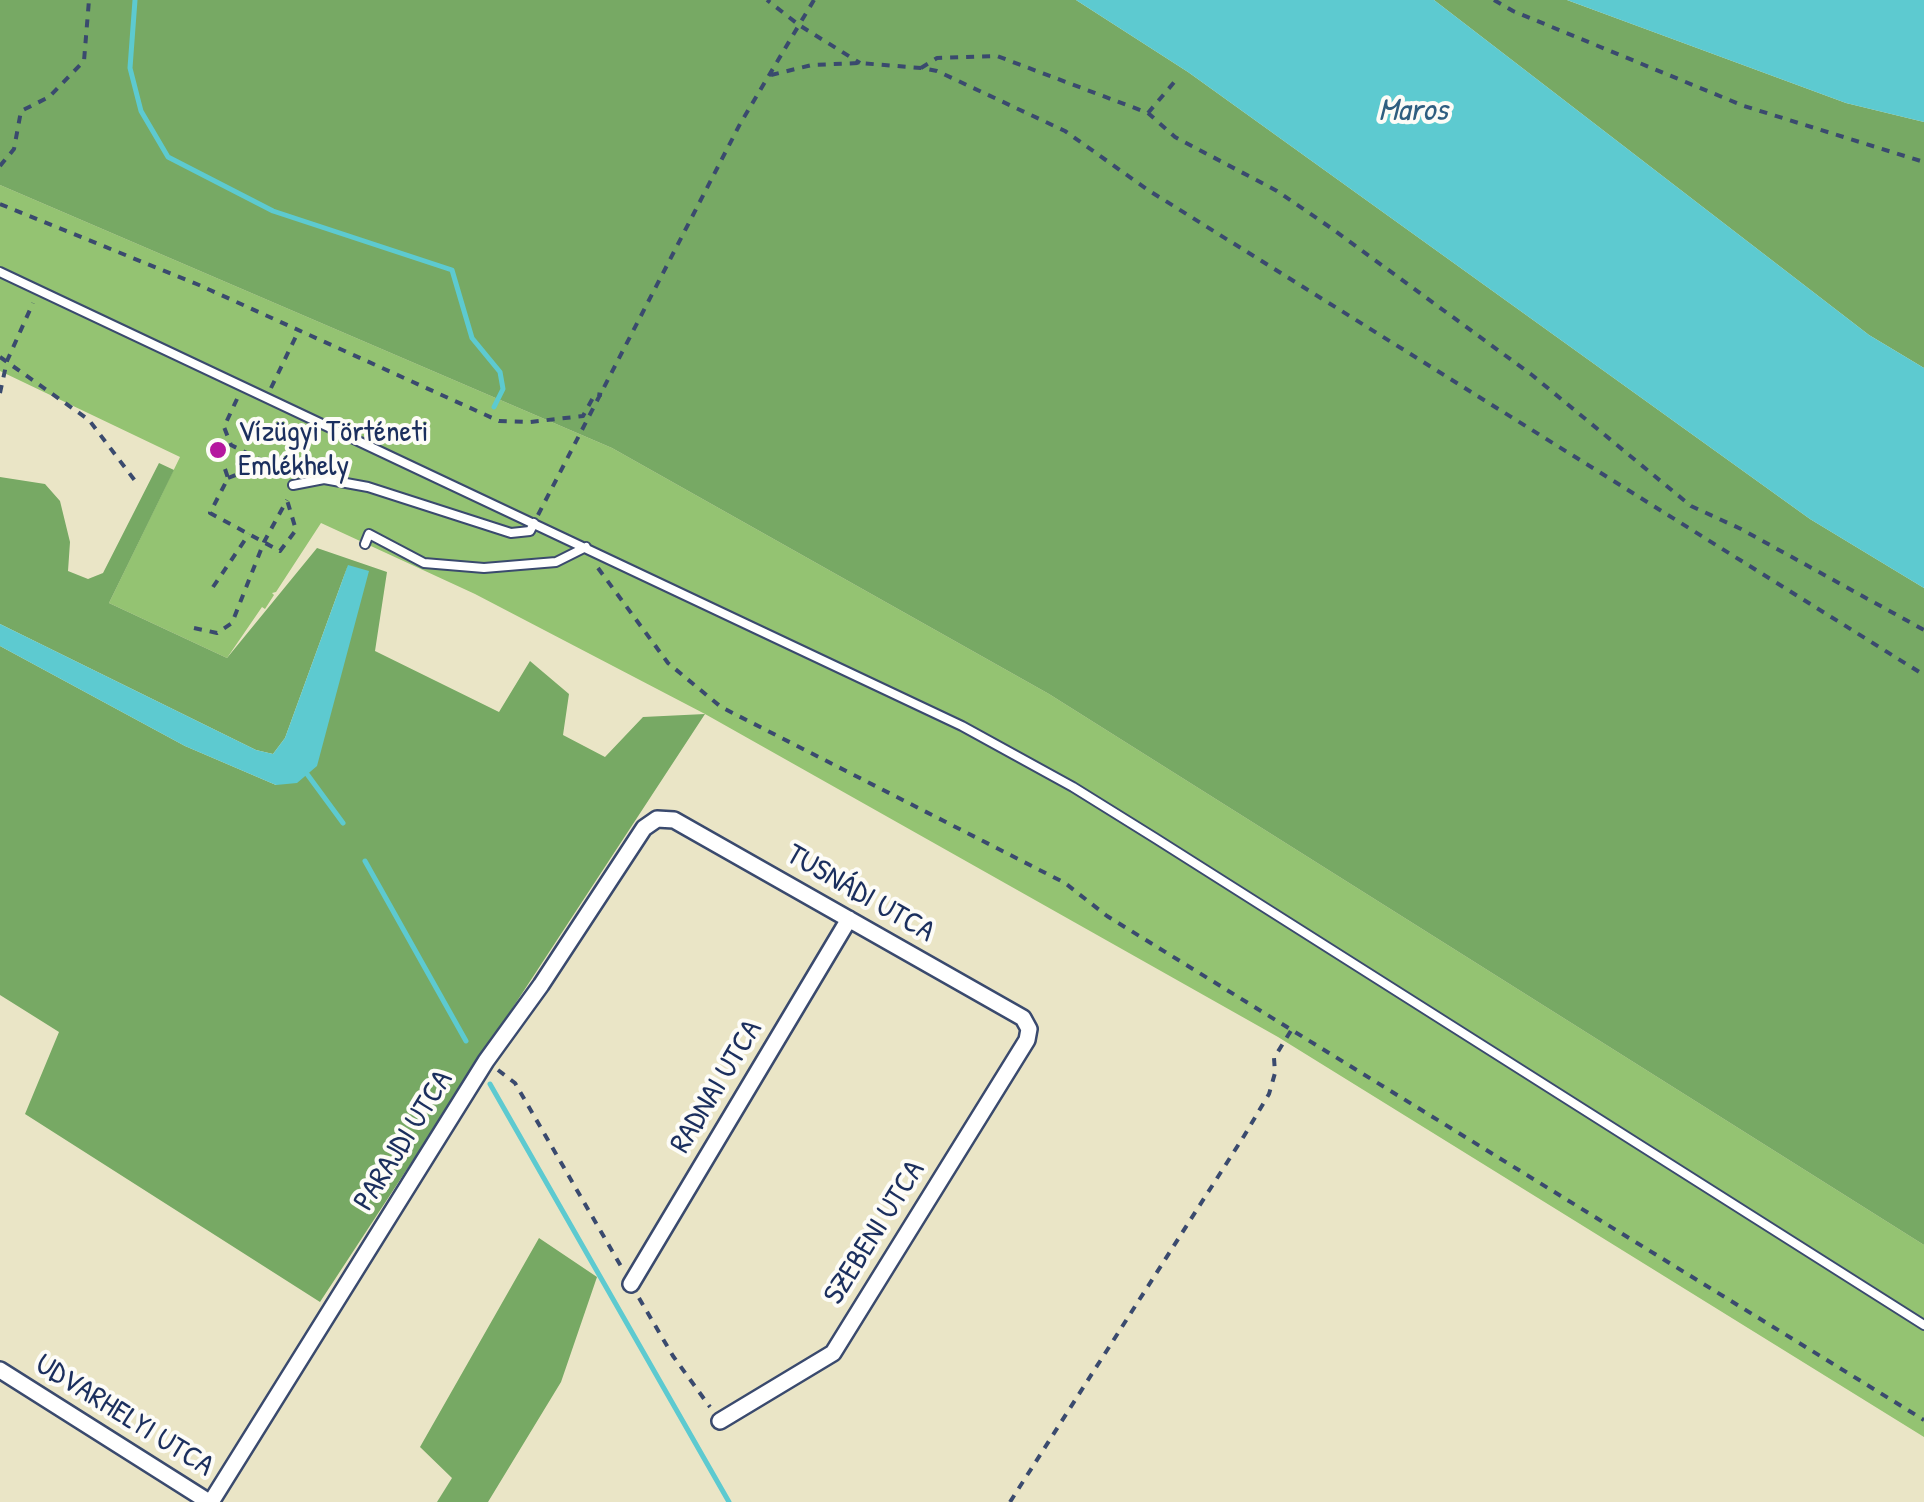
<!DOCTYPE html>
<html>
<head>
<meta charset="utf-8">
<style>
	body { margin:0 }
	canvas { display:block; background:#eae5c6 }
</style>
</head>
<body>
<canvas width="1924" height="1502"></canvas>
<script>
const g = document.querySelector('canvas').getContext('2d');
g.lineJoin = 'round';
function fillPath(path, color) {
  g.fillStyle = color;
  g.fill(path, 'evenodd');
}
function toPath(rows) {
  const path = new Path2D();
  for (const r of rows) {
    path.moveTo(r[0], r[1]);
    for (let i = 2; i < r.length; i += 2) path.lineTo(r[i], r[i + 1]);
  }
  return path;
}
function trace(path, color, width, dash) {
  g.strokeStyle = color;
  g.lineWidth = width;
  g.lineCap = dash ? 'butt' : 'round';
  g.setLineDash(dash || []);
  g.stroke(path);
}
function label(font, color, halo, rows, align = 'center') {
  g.font = font + ' "Patrick Hand",sans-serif';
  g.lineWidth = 8;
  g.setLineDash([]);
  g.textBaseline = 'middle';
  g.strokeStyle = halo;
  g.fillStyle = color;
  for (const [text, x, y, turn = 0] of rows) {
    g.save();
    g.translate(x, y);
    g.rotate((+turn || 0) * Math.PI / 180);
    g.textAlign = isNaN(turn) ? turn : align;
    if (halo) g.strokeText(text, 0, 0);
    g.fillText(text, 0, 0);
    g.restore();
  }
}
fillPath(toPath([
	[0,185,612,448,1049,694,1924,1245,1924,1437,1278,1037,705,714,475,594,321,523,276,592,272,593,274,595,265,609,262,607,227,658,109,603,180,457,0,371]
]), '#94c372');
fillPath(toPath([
	[0,0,1076,0,1188,72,1810,519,1924,588,1924,1245,1049,694,612,448,0,185],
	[1434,0,1567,0,1846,103,1924,122,1924,368,1869,335],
	[159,463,174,470,109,603,227,658,317,548,387,572,375,651,499,712,530,661,569,694,563,735,605,757,643,717,705,714,320,1302,25,1114,59,1032,0,995,0,646,185,746,276,785,348,565,285,738,273,754,256,750,0,624,0,477,45,484,60,501,70,542,68,571,88,579,103,573],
	[539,1238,597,1277,561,1382,488,1502,437,1502,452,1478,420,1447]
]), '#77a964');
fillPath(toPath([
	[1076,0,1434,0,1869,335,1924,368,1924,588,1810,519,1188,72],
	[1567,0,1924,0,1924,122,1846,103],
	[348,565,369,571,317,766,297,783,276,785,185,746,0,646,0,624,256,750,273,754,285,738]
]), '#5dcad0');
trace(toPath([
	[135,0,130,68,141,111,168,157,273,211,452,270,472,338,500,372,503,389,494,407],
	[307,774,343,823],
	[365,861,466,1041],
	[490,1084,729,1502]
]), '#5dcad0', 5);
const lane = toPath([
	[0,272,962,726,1073,787,1155,838,1924,1325],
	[293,485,324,479,368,487,511,533,530,531,534,523],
	[365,544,369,534,424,563,484,568,556,562,586,547]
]);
const street = toPath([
	[631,1284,849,919],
	[0,1370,209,1502],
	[211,1502,486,1061,541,985,644,828,657,819,674,820,1023,1018,1029,1029,1027,1040,833,1353,720,1421]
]);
trace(lane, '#3a4a6e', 12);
trace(street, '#3a4a6e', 20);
trace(toPath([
	[814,0,799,25,860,63],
	[1494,0,1513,11,1744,106,1924,162],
	[921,68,937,58,997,56,1148,113,1175,137,1277,191,1331,228,1532,375,1691,506,1741,529,1924,630],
	[771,75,812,65,860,63,921,68,937,71,1065,131,1148,190,1924,675],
	[1148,113,1176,80],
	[0,166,14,149,21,111,49,97,84,61,89,0],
	[0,204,199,285,499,421,530,422,583,416,595,394,602,395],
	[0,357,89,420,139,486],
	[271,388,299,330],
	[0,393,7,361,33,303],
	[237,399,224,427,231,445,289,474],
	[225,469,228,478,210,513,280,551,296,530,287,500,289,496],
	[228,478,238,474],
	[538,515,740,124,799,25,767,0],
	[598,568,668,663,721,707,1065,883,1107,916,1924,1420],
	[213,587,249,534],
	[194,628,217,633,232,623,264,542,287,500],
	[498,1070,515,1083,622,1268],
	[639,1298,673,1356,710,1407],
	[1010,1502,1244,1136,1269,1094,1275,1073,1274,1058,1292,1029]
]), '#3a4a6e', 4, [8, 8]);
trace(lane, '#fff', 8);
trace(street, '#fff', 15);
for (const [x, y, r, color] of [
	[218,450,10,"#b5179e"]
]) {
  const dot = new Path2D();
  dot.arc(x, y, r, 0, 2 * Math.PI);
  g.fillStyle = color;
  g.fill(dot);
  trace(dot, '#fdfcf7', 4);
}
label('30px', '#1b2f5e', '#fdfcf7', [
	["Vízügyi Történeti",238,433],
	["Emlékhely",238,467]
], 'left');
label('30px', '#1b2f5e', '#fdfcf7', [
	["TUSNÁDI UTCA",860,894,30],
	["RADNAI UTCA",717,1087,-59],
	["PARAJDI UTCA",404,1141,-58],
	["SZEBENI UTCA",875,1233,-58],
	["UDVARHELYI UTCA",124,1416,32]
]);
label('italic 32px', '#2f5e80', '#fdfcf7', [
	["Maros",1413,111]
]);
</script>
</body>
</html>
